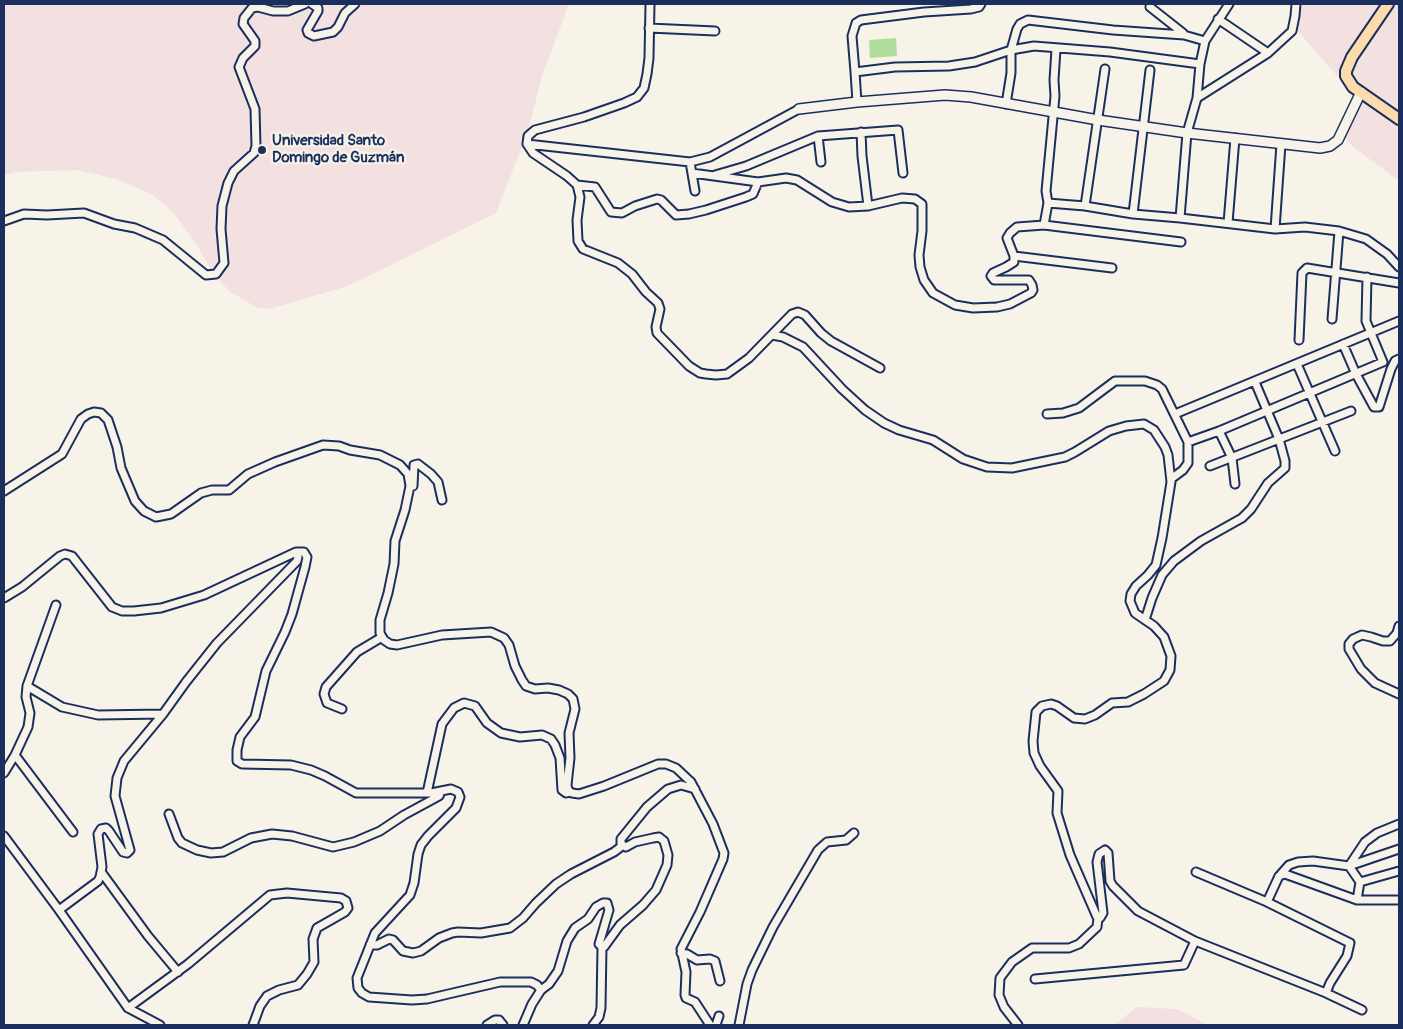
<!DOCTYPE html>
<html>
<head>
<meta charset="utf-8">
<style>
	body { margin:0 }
	#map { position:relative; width:1403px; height:1029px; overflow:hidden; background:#f7f3e8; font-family:Pangolin,sans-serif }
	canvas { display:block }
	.frame { position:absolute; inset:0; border:5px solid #1b2f5e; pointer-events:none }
</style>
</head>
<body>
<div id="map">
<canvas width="1403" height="1029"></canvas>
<div class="frame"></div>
</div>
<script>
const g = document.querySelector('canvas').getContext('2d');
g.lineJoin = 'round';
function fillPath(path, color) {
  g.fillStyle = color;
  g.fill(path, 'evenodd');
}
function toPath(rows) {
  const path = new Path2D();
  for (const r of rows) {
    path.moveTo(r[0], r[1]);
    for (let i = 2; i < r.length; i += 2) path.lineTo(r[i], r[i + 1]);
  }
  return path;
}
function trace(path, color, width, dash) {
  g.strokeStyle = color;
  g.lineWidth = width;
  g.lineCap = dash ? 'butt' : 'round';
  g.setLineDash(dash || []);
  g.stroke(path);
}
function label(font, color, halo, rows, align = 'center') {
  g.font = font + ' Pangolin,sans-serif';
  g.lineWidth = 4.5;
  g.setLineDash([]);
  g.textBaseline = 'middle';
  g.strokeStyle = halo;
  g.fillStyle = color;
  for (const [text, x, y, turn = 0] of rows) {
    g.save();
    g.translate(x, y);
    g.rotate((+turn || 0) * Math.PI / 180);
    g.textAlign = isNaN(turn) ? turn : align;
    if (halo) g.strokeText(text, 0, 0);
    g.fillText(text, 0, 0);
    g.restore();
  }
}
fillPath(toPath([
	[4,4,569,4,542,76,528,131,496,213,348,286,270,309,258,308,229,291,212,272,197,245,173,212,153,195,116,179,77,170,15,172,4,175],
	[1303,4,1399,4,1399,181,1352,146,1345,137,1353,94,1289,21],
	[1137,1007,1177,1009,1208,1025,1114,1025]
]), '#f3e1e2');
fillPath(toPath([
	[896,38,897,56,870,58,869,40]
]), '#b1de9d');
const street = toPath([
	[312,4,318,8,318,11,307,30,308,33,314,36,333,32,338,27,345,13,355,4],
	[650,4,649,58,647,74,644,88,637,97,624,103,584,117,535,130,528,136,527,144,690,162,710,157,799,109],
	[1218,19,1268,53],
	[649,28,715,31],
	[1184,35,1205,41],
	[855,72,852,36,856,23,861,20,924,12,971,9,979,7,981,4],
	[1197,98,1268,53,1292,31,1295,16,1296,4],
	[857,102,855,72,895,67,949,66,975,62,1011,50,1034,46,1110,52,1200,64],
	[1006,104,1011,73,1011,50,1017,29,1020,24,1028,20,1113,30,1184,35,1183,33,1150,7],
	[861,132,862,156,868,206],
	[818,136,821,162],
	[527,144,533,153,567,176,577,185,580,197,577,220,578,241,583,249,618,263,632,274,646,292,658,303,660,309,656,327,657,333,689,366,700,373,706,374,716,375,727,374,749,358,792,314,798,312,805,315,821,333,831,341,880,368],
	[690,162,695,191],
	[692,173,758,182,786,178,797,180,832,202,849,207,868,206,902,198,915,199,922,204,922,231,919,255,920,267,924,280,933,293,955,305,973,308,997,307,1010,304,1031,293,1033,290,1032,285,1029,280,994,280,991,276,993,273,1006,267,1014,262,1014,256,1007,238,1010,233,1017,227,1044,225,1181,242],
	[715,175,746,166,818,136,898,130,903,173],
	[577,185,595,187,611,212,622,213,635,206,657,199,661,200,676,215,689,214,706,210,746,197,753,194,758,182],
	[1048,203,1046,191,1055,96,1054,80,1056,49],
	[1085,206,1105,69],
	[1133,214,1150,70],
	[1180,218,1187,133,1197,98,1200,64,1205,41,1229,4],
	[4,221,24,214,47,215,84,213,114,224,135,228,163,240,206,275,216,274,224,263,221,229,222,206,228,183,234,171,254,153,256,146,255,109,239,67,243,58,255,46,255,41,243,24,244,18,252,8,258,7,273,11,288,11,305,4],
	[1228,223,1235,138],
	[1044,225,1048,203,1085,206,1133,214,1180,218,1275,229,1305,227,1339,231,1366,239,1387,254,1399,267],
	[1275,229,1281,144],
	[1014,256,1112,268],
	[1332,319,1339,231],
	[772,335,783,337,803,347,842,389,865,410,884,423,899,430,933,440,963,459,987,467,1012,468,1065,457,1075,452,1109,431,1126,426,1144,424,1154,430,1165,447,1168,455,1171,482,1162,538,1156,565,1148,575,1136,586,1131,594,1130,601,1135,613,1154,626,1164,637,1171,656,1170,670,1164,681,1144,694,1128,702,1112,703,1095,715,1085,719,1074,718,1057,706,1051,704,1042,706,1036,712,1033,741,1034,753,1040,766,1058,791,1057,813,1070,855,1097,917,1100,918,1103,913,1097,862,1099,854,1105,850,1108,853,1110,881,1113,886,1138,911,1195,941,1326,993,1362,1010],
	[1299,340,1302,273,1307,268,1399,283],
	[1343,344,1356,374,1374,407,1379,407,1391,369,1395,361,1399,359],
	[1297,364,1335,451],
	[1047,414,1063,413,1079,408,1115,381,1145,381,1157,385,1162,389,1188,442,1188,463,1183,470,1171,479],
	[1175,414,1399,321],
	[1219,431,1232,458,1235,484],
	[1188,442,1219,431,1383,362,1366,321,1367,277],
	[1210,466,1351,411],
	[413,486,414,465,418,464,431,474,438,482,442,500],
	[4,491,62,454,81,419,88,414,94,412,101,413,108,420,117,447,121,468,135,501,144,511,156,517,171,514,201,493,212,490,229,490,248,474,275,462,323,445,339,446,350,450,380,455,400,465,408,474,410,486,405,510,395,541,394,564,388,593,380,620,380,633,384,640,390,644,397,645,442,635,491,632,504,638,509,645,515,666,522,680,526,686,535,689,548,688,559,690,568,694,573,699,575,709,569,733,570,758,567,785,568,790,572,793,579,794,604,786,658,764,666,764,676,768,691,782,713,824,724,853,723,859,700,912,681,949,686,972,685,995,686,998,695,1002,710,1025],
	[4,598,22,587,60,556,65,554,72,556,112,607,122,611,134,611,161,608,204,595,296,552,304,552,307,557,305,567,292,614,285,632,266,671,255,717,240,737,237,750,237,761,242,764,291,765,311,770,325,776,356,793,431,793,451,789,458,792,460,797,456,808,428,836,421,845,418,854,414,883,410,895,375,933,357,978,358,988,362,993,369,997,412,1000,427,999,500,982,531,982,537,985,541,990],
	[1145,620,1152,598,1162,575,1174,561,1201,541,1242,518,1251,509,1268,483,1285,468,1285,461,1279,439,1255,382],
	[1399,626,1397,633,1390,641,1383,641,1371,637,1362,635,1353,639,1349,644,1349,649,1361,669,1375,683,1399,694],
	[27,686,62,707,98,715,163,714],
	[342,709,327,703,324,694,326,687,357,652,382,637],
	[15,755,73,832],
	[4,773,15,755,28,727,30,713,26,697,27,686,56,605],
	[427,793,442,724,454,708,464,703,475,706,487,723,501,733,520,737,542,735,551,739,555,745,560,758,562,790,566,793,570,792],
	[169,814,178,838,182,843,197,850,211,853,223,852,251,838,272,834,292,836,333,847,354,842,380,831,404,815,439,796,441,792],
	[1399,824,1377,833,1365,842,1349,866,1399,849],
	[4,836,59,910,128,1008,160,1025],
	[1196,872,1267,902,1350,943,1347,956,1330,983,1326,993],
	[102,873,148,936,178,972],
	[1281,874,1289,865,1298,862,1313,861,1349,866,1360,882,1357,900],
	[1360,882,1399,871],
	[1267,902,1279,876,1285,874,1357,900,1399,900],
	[59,910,98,881,100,877,102,867,98,834,101,829,106,828,109,831,123,852,127,853,130,850,115,796,117,778,124,761,163,714,186,682,217,643,297,561,298,557,296,552],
	[370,945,377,945,389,939,393,940,403,951,413,953,421,951,439,938,452,933,458,932,481,933,510,928,523,918,536,903,556,884,571,874,614,852,622,846],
	[681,953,687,954,697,960,710,959,715,961,720,981],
	[1035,979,1184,965,1195,941],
	[128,1008,188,964,270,895,287,893,341,898,346,901,348,908,345,912,317,928,313,939,314,962,307,974,298,985,279,990,267,996,260,1006,253,1025],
	[487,1025,495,1020,499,1020,503,1025],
	[523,1025,532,1004,541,990,549,984,558,971,567,941,575,928,588,919,596,907,603,903,607,903,609,910,599,944,601,946,604,947,620,925,643,905,656,890,667,865,668,855,664,841,659,837,653,838,635,842,626,847,621,844,621,839,647,807,668,789,681,785,695,789],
	[593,1025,599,1017,601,1008,602,947],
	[716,1025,719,1016],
	[739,1025,747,984,752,970,773,927,818,850,827,842,846,840,854,833],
	[1018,1025,1004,1007,999,995,1000,978,1012,962,1032,948,1069,948,1079,944,1097,927,1098,918]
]);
const secondary = toPath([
	[799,109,857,102,945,95,971,97,1098,120,1187,133,1320,148,1330,146,1338,140,1361,92]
]);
const primary = toPath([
	[1388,4,1352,57,1346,71,1346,76,1353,87,1399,119]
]);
trace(street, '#1b2f5e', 11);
trace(secondary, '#1b2f5e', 12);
trace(primary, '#1b2f5e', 14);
trace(street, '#f7f3e8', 7);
trace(secondary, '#f7f3e8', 9);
trace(primary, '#fcdcac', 10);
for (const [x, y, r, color] of [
	[262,150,5,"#1b2f5e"]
]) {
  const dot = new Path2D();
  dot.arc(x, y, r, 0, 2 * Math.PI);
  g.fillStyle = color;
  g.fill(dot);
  trace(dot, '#f7f3e8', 2);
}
label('bold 15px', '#1b2f5e', '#f7f3e8', [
	["Universidad Santo",272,141],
	["Domingo de Guzmán",272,158]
], 'left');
</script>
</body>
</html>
